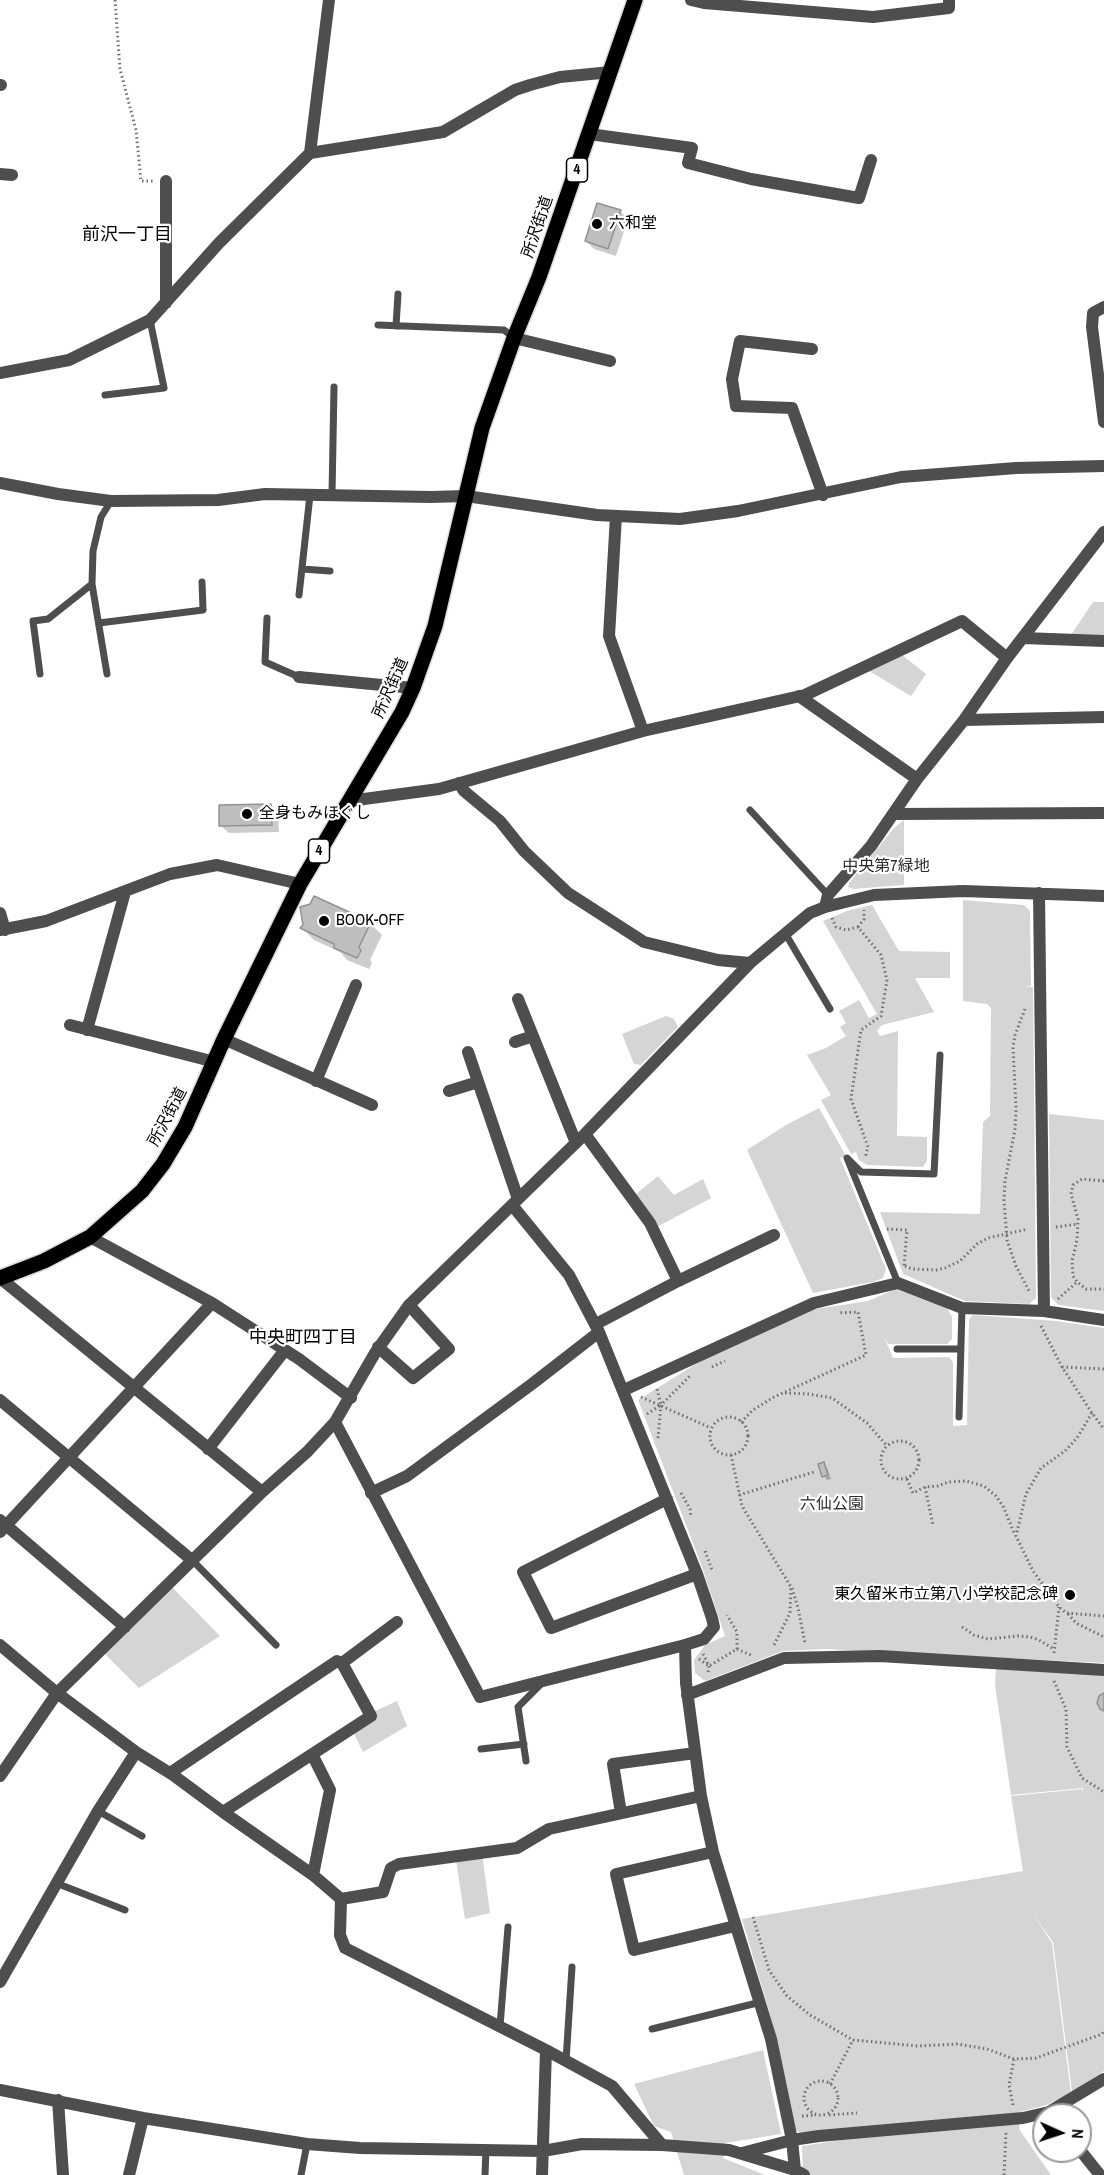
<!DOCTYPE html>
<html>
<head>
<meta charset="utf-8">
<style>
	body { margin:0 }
	#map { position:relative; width:1104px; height:2175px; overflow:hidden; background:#fff; font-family:"Archivo Narrow",sans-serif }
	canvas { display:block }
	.north { position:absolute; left:1032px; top:2103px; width:60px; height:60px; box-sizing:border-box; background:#fff; border:2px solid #999; border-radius:50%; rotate:93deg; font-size:16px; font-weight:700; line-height:24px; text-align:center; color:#000 }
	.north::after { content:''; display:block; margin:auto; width:21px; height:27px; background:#000; clip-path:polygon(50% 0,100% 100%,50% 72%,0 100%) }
</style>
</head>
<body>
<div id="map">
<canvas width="1104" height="2175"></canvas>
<div class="north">N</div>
</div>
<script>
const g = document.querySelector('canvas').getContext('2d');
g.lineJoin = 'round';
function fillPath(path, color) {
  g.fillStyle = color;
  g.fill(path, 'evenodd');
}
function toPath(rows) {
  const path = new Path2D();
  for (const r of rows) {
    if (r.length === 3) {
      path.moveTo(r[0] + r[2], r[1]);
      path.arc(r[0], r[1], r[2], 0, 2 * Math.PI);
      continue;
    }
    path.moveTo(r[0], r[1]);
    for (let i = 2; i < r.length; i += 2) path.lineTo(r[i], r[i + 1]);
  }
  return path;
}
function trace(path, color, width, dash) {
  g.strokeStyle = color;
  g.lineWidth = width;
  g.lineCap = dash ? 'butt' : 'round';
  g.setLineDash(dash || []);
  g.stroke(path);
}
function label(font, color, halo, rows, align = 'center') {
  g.font = font + ' "Archivo Narrow","Noto Sans JP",sans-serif';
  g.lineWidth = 4.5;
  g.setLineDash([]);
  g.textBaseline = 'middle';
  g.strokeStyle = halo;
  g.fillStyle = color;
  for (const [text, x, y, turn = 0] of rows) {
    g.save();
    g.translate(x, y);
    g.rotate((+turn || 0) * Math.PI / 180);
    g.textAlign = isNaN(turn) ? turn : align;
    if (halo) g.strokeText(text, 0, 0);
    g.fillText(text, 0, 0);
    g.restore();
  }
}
fillPath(toPath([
	[1093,602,1104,602,1104,635,1071,635],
	[902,655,926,674,911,696,869,671],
	[904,820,904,885,853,889,848,887,849,883,894,828],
	[963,900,1024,905,1030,911,1031,986,1025,987,1033,987,1036,1298,1029,1304,965,1301,903,1274,880,1212,980,1214,983,1122,990,1116,991,1008,987,1004,963,1001],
	[872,905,899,951,950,952,950,978,915,978,934,1012,882,1025,877,1031,880,1036,898,1031,897,1136,927,1137,927,1161,923,1167,867,1165,859,1160,856,1152,851,1154,821,1100,831,1095,807,1055,826,1048,846,1036,840,1027,846,1023,839,1011,859,1000,869,1018,877,1014,823,921,847,911],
	[666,1016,674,1019,678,1027,641,1065,634,1064,622,1034],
	[819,1108,846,1156,840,1158,886,1269,883,1278,873,1282,813,1293,747,1150,786,1125],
	[1049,1114,1104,1120,1104,1311,1058,1305,1051,1297],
	[658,1176,674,1195,703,1179,711,1198,657,1227,636,1194],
	[898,1288,947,1308,952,1317,952,1339,947,1344,888,1344,884,1337,893,1358,949,1357,953,1362,953,1426,967,1425,969,1319,973,1315,1056,1321,1104,1328,1104,1663,826,1649,783,1651,705,1681,695,1673,694,1660,705,1645,725,1636,701,1564,638,1400,712,1354,815,1309,868,1301],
	[169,1584,220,1636,139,1688,101,1650],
	[996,1668,1104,1675,1104,2071,1072,2092,1053,1942,1033,1914,1052,1943,1071,2094,1046,2105,1020,2112,1019,2129,1051,2175,803,2175,802,2146,875,2135,878,2126,800,2133,794,2129,775,2032,742,1919,1023,1871,1011,1796,1082,1789,1083,1792,1083,1788,1011,1795,995,1685],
	[397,1701,407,1726,363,1752,353,1732,373,1712],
	[482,1853,490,1913,465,1919,456,1860],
	[763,2050,781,2134,725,2143,723,2158,765,2175,684,2175,671,2132,654,2126,634,2084]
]), '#d5d5d5');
fillPath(toPath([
	[620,211,628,219,616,256,594,249,586,241],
	[271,805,278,813,279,832,229,833,221,826],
	[370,923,382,935,370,960,372,963,369,969,347,960,340,952,314,940,302,928],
	[824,1464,827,1468,831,1479,827,1480,824,1476,820,1465]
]), '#0003');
const building = toPath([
	[597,203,621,210,608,249,585,241,597,203],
	[271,804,272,825,219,826,219,805,271,804],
	[314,896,371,922,359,947,361,951,357,958,334,948,334,944,300,928,303,925,300,907,310,904,314,896],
	[824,1462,828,1475,822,1477,818,1464,824,1462],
	[1104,1693,1104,1711,1100,1709,1097,1703,1099,1696,1104,1693]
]);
fillPath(building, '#bebebe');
trace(building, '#929292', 1.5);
const primary = toPath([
	[0,1278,44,1261,90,1237,142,1191,163,1164,185,1127,224,1039,300,884,402,712,413,688,435,626,482,428,514,338,539,277,635,0]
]);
trace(primary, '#dbdbdb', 18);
trace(toPath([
	[115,0,120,69,136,130,141,181,154,181],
	[832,918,836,927,846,930,858,927,881,955,887,980,881,1016,861,1030,851,1099,868,1147,865,1158],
	[858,927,864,919,864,910],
	[1025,1009,1015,1035,1013,1047,1016,1108,1015,1129,1005,1181,1004,1200,1007,1240,1016,1266,1029,1291],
	[1104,1181,1082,1179,1073,1185,1071,1194,1078,1219,1077,1240,1072,1261,1073,1276,1077,1282,1086,1289,1104,1289],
	[1056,1227,1078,1224],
	[887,1229,907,1230,904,1266],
	[905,1266,912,1269,936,1270,945,1268,960,1261,977,1244,988,1238,1028,1229],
	[1058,1299,1077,1282],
	[1041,1326,1062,1367,1092,1413,1104,1429],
	[712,1367,725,1361],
	[1062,1367,1104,1369],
	[785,1393,809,1394,832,1398,867,1423,887,1446],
	[641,1397,711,1428],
	[1092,1413,1077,1438,1065,1451,1041,1468,1026,1494,1016,1536,1033,1571,1059,1607,1066,1613,1104,1616],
	[647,1414,661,1405,657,1389],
	[729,1436,19],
	[741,1422,753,1410,774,1397,866,1355,858,1312,838,1313],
	[658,1438,661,1405,690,1376],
	[900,1460,19],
	[731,1455,742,1506,791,1587,790,1613,773,1647],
	[907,1479,913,1493,925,1487,938,1486,948,1482,966,1481,984,1486,996,1496,1003,1506,1015,1535],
	[925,1487,933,1525],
	[681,1493,690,1509,691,1517],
	[739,1495,814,1472],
	[705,1551,712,1570],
	[792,1588,798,1608,805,1643],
	[1068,1614,1076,1623,1104,1637],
	[962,1627,974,1635,988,1639,1018,1636,1030,1637,1039,1640,1054,1649],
	[737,1649,751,1655],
	[1054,1653,1059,1607],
	[703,1654,709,1666,708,1673],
	[699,1659,709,1666,737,1649,737,1632,727,1615],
	[1054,1681,1066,1709,1067,1747,1082,1778,1104,1792],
	[753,1917,769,1970,787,1996,810,2015,853,2040,918,2046,958,2044,987,2049,1014,2059,1036,2058,1102,2034,1104,2031],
	[821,2098,17],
	[830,2084,853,2040],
	[1013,2105,1009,2085,1014,2059],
	[829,2115,857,2113],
	[802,2116,816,2115],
	[1004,2175,1006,2132]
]), '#707070', 3, [1.5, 3]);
trace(toPath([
	[378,325,504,330,514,338],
	[396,326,398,294],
	[105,395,164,388,150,320],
	[332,495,334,387],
	[302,569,330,571],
	[92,584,107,674],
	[299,595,310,495],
	[267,618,265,662,299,677],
	[99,623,203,610,202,582],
	[40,674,33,621,48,619,92,584,93,551,101,517,111,501],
	[750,810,828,895],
	[785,933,830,1009],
	[898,1283,847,1158,861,1172,934,1174,940,1055],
	[897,1349,961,1349],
	[959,1417,962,1308],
	[193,1561,276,1645],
	[481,1749,524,1744],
	[526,1761,518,1707,541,1684],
	[98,1811,142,1836],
	[56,1883,125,1910],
	[500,2026,508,1927],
	[652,2029,761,2002],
	[566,2061,572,1967],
	[301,2175,307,2144],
	[485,2175,486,2149]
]), '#4e4e4e', 7);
trace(toPath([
	[691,0,704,3,873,17,949,8,949,0],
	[0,85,1,85],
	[589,134,692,148,688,163,751,179,859,198,871,160],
	[310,153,329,0],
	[0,174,12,175],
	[166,303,166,181],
	[1104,307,1093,313,1092,327,1104,422],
	[514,338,610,361],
	[812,349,740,341,732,379,736,406,792,408,823,495],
	[0,373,69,360,150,320,219,243,310,153,443,132,515,90,530,85,560,77,611,72],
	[0,483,58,494,111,501,218,500,265,494,431,497,466,496,597,515,680,519,738,511,901,477,1016,468,1104,466],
	[616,516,609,636,643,731],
	[1023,638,1104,641],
	[299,677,413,688],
	[799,696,917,779],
	[964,720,1104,717],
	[459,783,464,791,500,821,524,851,568,893,644,942,718,960,750,963],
	[349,801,439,789,643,731,805,695,962,621,1007,658,1104,532],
	[895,814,1104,813],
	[1039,893,1044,1311],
	[825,907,828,895,871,846,917,779,964,720,1007,658],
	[0,913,5,930],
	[0,930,46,921,170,874,217,865,300,884],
	[518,999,576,1143],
	[70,1025,215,1062],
	[87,1030,125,892],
	[224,1039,372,1105],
	[515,1042,533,1036],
	[468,1052,518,1199],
	[316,1081,356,985],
	[449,1091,478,1082],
	[585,1134,650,1223,678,1281],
	[512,1205,569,1275,599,1332,697,1574,712,1618,714,1627,704,1639,685,1645,686,1683,701,1796,713,1852,771,2039,792,2140,795,2170],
	[90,1237,212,1303,299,1359,351,1398],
	[0,1278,262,1492],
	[596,1324,678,1281,774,1235],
	[378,1347,413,1378,449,1349,409,1305],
	[624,1390,814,1303,898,1283,962,1308,1044,1311,1104,1320],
	[0,1400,193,1561],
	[335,1422,480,1697,685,1645],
	[208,1449,285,1350],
	[371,1493,407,1476,532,1384,599,1332],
	[667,1499,523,1572,551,1628,697,1574],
	[0,1520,125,1627],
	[0,1532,212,1303],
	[0,1645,57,1693,136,1752,173,1775,223,1812,313,1875,341,1899,340,1935,345,1948,546,2050,612,2086,662,2145],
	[687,1695,784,1658,880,1656,1104,1670],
	[312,1754,330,1790,313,1875],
	[170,1773,337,1661,342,1663,397,1622],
	[0,1776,57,1693,262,1492,307,1452,335,1422,375,1353,409,1305,585,1134,750,963,810,913,825,907,874,895,963,891,1104,896],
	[223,1812,371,1716,342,1663],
	[621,1813,613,1764,695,1753],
	[713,1852,616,1874,634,1950,735,1926],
	[341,1899,383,1892,391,1868,399,1864,517,1848,549,1829,701,1796],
	[0,1982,98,1811,136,1752],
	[0,2090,143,2118,307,2144,360,2148,543,2151,582,2144,662,2145,729,2150,795,2170,804,2175],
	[58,2100,63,2175],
	[1080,2150,1100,2175],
	[742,2153,792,2140,819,2136,1023,2118,1049,2112,1104,2079],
	[129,2175,143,2118],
	[542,2175,546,2050]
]), '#4e4e4e', 12);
trace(primary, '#000', 15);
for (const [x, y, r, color] of [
	[597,224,6,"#000"],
	[247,814,6,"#000"],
	[324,921,6,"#000"],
	[1070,1595,6,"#000"]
]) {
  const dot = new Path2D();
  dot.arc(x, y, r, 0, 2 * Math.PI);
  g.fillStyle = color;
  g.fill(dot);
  trace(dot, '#fff', 2);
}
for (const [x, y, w] of [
	[577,170,21],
	[319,851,21]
]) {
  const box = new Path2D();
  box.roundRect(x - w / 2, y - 12, w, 24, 4.5);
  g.fillStyle = '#fff';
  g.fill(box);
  trace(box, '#000', 1.5);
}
label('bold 15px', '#000', null, [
	["4",577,170],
	["4",319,851]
]);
label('16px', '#000', '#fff', [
	["六和堂",609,224],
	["全身もみほぐし",259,814],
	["BOOK-OFF",336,921],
	["東久留米市立第八小学校記念碑",1058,1595,"right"]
], 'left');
label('16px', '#000', '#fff', [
	["所沢街道",538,227,-71],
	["所沢街道",391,688,-66],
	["所沢街道",168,1117,-62]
]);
label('16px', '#2c2c2c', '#fff', [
	["中央第7緑地",886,867],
	["六仙公園",832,1505]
]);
label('18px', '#000', '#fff', [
	["前沢一丁目",127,235],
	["中央町四丁目",303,1338]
]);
</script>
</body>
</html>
